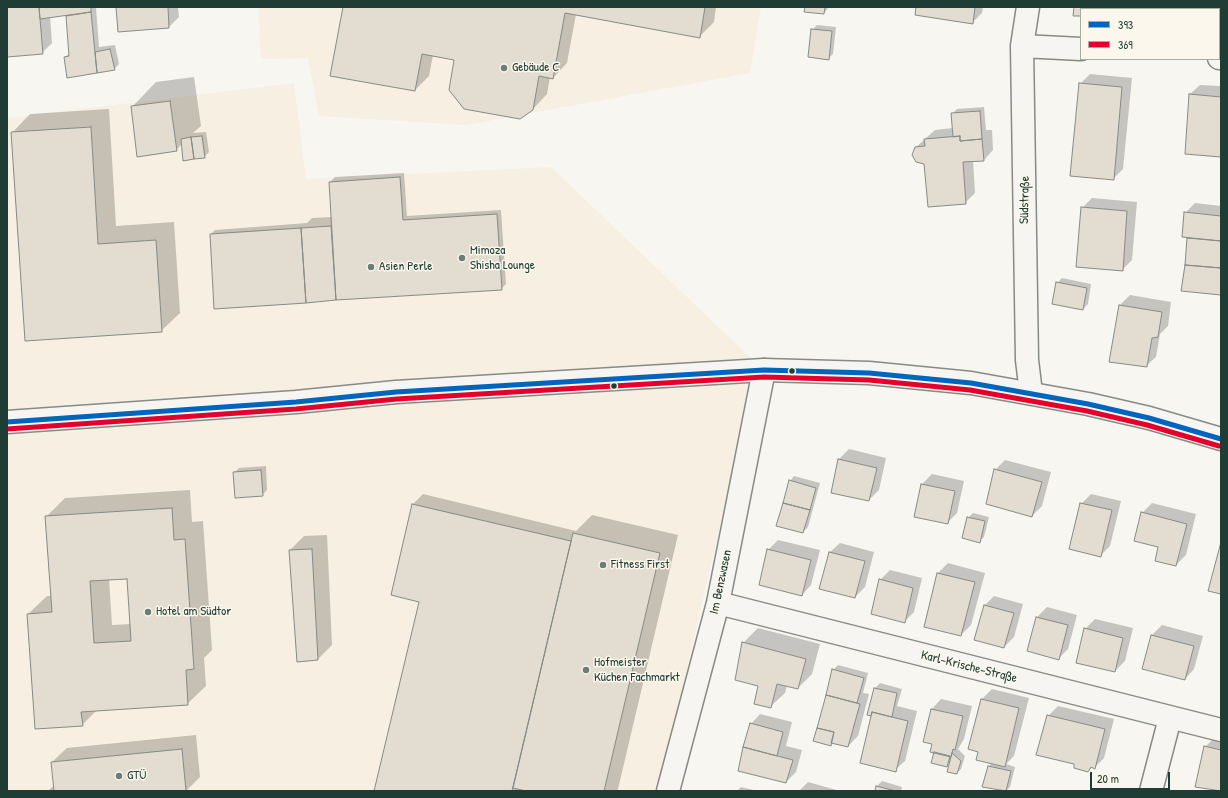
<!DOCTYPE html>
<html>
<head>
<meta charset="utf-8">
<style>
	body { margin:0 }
	#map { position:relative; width:1228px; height:798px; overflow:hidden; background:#f8f6f0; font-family:"Patrick Hand",sans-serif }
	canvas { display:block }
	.frame { position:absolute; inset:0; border:8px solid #1f3d34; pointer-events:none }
	.legend { position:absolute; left:1080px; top:8px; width:140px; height:52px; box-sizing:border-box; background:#fbf7ec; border:1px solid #a3ada2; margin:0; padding:5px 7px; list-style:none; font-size:12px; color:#1f3d34 }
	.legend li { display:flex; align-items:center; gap:8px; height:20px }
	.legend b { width:20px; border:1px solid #a3ada2 }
	.scale { position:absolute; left:1090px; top:772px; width:80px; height:18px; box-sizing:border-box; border:2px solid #1f3d34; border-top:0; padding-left:5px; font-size:12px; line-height:14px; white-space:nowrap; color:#1f3d34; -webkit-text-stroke:3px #fbf7ec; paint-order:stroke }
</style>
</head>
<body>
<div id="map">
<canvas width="1228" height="798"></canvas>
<div class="frame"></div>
<ul class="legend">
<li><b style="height:5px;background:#0065bd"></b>393</li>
<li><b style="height:5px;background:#e4002b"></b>369</li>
</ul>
<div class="scale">20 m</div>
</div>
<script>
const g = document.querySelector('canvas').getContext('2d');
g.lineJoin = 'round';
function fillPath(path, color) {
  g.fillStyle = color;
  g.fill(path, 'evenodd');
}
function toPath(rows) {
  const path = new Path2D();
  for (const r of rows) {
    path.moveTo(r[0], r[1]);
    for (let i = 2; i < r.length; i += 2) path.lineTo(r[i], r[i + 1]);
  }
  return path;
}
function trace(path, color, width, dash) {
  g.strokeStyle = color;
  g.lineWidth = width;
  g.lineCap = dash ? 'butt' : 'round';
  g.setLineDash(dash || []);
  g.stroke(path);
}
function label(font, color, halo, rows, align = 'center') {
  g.font = font + ' "Patrick Hand",sans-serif';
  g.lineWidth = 3;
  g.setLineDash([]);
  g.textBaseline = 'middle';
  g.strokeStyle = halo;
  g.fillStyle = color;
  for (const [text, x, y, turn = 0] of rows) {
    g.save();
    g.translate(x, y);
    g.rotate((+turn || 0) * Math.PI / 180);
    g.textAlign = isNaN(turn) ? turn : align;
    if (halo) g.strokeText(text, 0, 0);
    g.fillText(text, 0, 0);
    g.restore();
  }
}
fillPath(toPath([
	[258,7,761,7,750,73,466,125,319,116,308,58,261,59],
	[294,83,306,179,551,167,757,364,659,791,7,791,7,118]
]), '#f7efe1');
fillPath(toPath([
	[7,7,96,7,99,47,115,45,119,64,114,69,68,77,65,57,70,53,67,14,50,16,52,43,42,53,7,56],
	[117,7,178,7,179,17,169,27],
	[344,7,716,7,714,22,699,37,576,14,567,63,553,78,550,77,547,94,533,109,455,60,433,55,429,76,415,90],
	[806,7,829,7,824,13],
	[917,7,983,7,982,13,972,23],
	[1075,7,1125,7,1125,9,1081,9,1081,15],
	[817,25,836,27,833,54,829,58,812,30],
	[1090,74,1132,78,1123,169,1113,179,1080,84],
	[194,77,201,126,193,133,206,132,209,152,204,157,182,144,176,150,132,107,156,82],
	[1200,85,1221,86,1221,156,1190,94],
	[984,107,986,130,992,130,993,150,984,160,973,160,975,193,965,203,925,164,916,147,935,130,953,128,952,114,957,109],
	[109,109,116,226,174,222,180,313,161,331,12,133,30,114],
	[404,173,407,216,501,210,506,284,501,289,336,299,211,234,215,230,307,223,312,218,332,217,330,182,335,177],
	[1092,198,1137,202,1132,260,1122,270,1082,208],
	[1195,203,1221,206,1221,294,1183,290,1188,237,1185,213],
	[1062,278,1091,284,1088,304,1083,309,1057,283],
	[1130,295,1171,302,1168,326,1160,334,1156,357,1146,366,1110,361,1120,305],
	[849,449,886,458,879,490,869,500,832,492,839,459],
	[1005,460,1051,472,1042,506,1032,516,995,470],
	[266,466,267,490,262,495,234,473,239,468],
	[932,474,964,481,957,513,947,523,922,484],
	[794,476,820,483,808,527,803,532,790,481],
	[190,490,192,522,203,521,212,650,204,658,206,686,187,704,97,710,82,725,28,614,47,596,52,596,46,517,65,498],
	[128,578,131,624,112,625,109,579],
	[423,494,576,531,592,515,678,535,618,789,616,791,530,791,520,788,519,791,376,791,421,601,392,594,413,504],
	[1091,494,1121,501,1110,546,1100,556,1081,504],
	[1152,503,1196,514,1186,555,1176,565,1142,513],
	[973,513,989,517,984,537,980,541,968,518],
	[327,535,332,645,318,659,290,550,304,536],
	[778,540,820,550,811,585,802,595,768,550],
	[840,543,874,552,865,587,855,597,830,552],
	[948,563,985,573,971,625,961,635,925,626,938,573],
	[890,570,922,578,914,612,905,621,880,580],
	[994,596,1023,604,1014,637,1004,647,985,605],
	[1047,607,1077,615,1068,649,1058,659,1028,650,1037,617],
	[1095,619,1133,628,1125,661,1115,671,1085,629],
	[1162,625,1203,636,1194,669,1185,679,1143,668,1152,635],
	[758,628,820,644,812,674,798,688,787,685,785,693,770,707,759,685,743,643],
	[838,665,868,673,863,693,869,694,858,736,848,746,815,741,833,670],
	[880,683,902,689,897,706,917,711,905,761,895,770,873,712,869,714,875,688],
	[992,689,1029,698,1014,756,1006,764,1015,767,1010,787,1006,791,984,786,989,766,992,763,979,751,970,749,982,699],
	[941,699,972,706,964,739,958,749,965,756,961,769,957,773,951,761,946,766,936,752,933,743,924,741,932,709],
	[1058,706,1114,719,1104,758,1094,768,1092,767,1088,771,1075,763,1048,716],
	[760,714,792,722,786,746,802,750,796,772,786,782,751,724],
	[196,735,200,777,186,791,48,791,54,785,52,762,67,748],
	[1215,737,1221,738,1221,791,1196,786,1205,747],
	[882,781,902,787,901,791,876,791,877,786],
	[808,782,840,791,799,791],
	[741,787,758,791,737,791]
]), '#0003');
const building = toPath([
	[7,7,39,7,43,54,7,57,7,7],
	[39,7,91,7,91,12,40,19,39,7],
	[116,7,168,7,169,28,118,32,116,7],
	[343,7,705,7,700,38,565,13,553,79,539,76,533,110,520,119,464,109,449,90,454,60,422,54,415,91,330,76,343,7],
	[805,7,825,7,824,14,804,12,805,7],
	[916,7,975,7,973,24,915,15,916,7],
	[1074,7,1116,7,1116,9,1081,9,1081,16,1073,16,1074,7],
	[1213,7,1221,7,1221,11,1219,9,1212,9,1213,7],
	[91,12,97,73,67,78,64,57,69,56,66,16,91,12],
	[811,29,832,31,829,60,808,57,811,29],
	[110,49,115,70,97,73,95,52,110,49],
	[1079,83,1122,87,1114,180,1070,176,1079,83],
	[1189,94,1221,97,1221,157,1185,154,1189,94],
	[170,101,177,151,137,157,131,106,170,101],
	[980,111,982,139,960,141,960,136,953,137,951,113,980,111],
	[91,127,98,244,156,240,162,332,25,341,11,132,91,127],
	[202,136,205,158,194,159,191,137,202,136],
	[960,136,960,141,982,139,984,161,963,162,966,204,928,207,924,164,916,162,912,155,915,147,925,146,924,139,960,136],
	[191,137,194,159,183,161,181,139,191,137],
	[400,177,403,220,497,214,502,290,336,300,329,182,400,177],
	[1081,207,1127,211,1123,271,1076,267,1081,207],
	[1184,212,1221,216,1221,241,1182,237,1184,212],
	[331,226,336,300,306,303,301,228,331,226],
	[301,228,306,303,214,309,210,234,301,228],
	[1187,238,1221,241,1221,268,1185,265,1187,238],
	[1185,265,1221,268,1221,295,1181,291,1185,265],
	[1056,282,1087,288,1083,310,1052,304,1056,282],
	[1119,305,1162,312,1158,337,1152,338,1147,367,1109,362,1119,305],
	[838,459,877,468,869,501,831,493,838,459],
	[994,469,1042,482,1032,517,986,504,994,469],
	[261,470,263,496,235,498,233,472,261,470],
	[789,480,816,488,810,510,783,503,789,480],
	[921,484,955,491,948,524,914,517,921,484],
	[783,503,810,510,803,533,776,526,783,503],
	[1080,503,1112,510,1101,557,1069,549,1080,503],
	[412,504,571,541,512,791,374,791,419,602,391,595,412,504],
	[172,508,174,540,185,539,194,669,186,670,188,705,81,712,83,726,35,729,27,614,52,612,45,516,172,508],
	[127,579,131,641,94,643,90,581,127,579],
	[1141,512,1187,524,1176,566,1155,561,1158,547,1134,541,1141,512],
	[967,517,985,521,980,543,962,538,967,517],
	[573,533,660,553,604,791,526,791,513,788,573,533],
	[1221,542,1221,594,1208,591,1221,542],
	[312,549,318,660,297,662,289,550,312,549],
	[767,549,811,560,802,596,759,585,767,549],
	[829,552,865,561,855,598,819,589,829,552],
	[937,573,975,582,961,636,924,627,937,573],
	[879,579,913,588,905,623,871,614,879,579],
	[984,605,1014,613,1004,648,974,640,984,605],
	[1036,617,1068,625,1059,660,1027,651,1036,617],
	[1084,628,1123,638,1115,672,1076,663,1084,628],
	[1151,635,1194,646,1185,680,1142,669,1151,635],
	[742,642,806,659,798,689,777,684,771,708,754,704,758,686,735,680,742,642],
	[832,669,864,678,857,703,826,695,832,669],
	[874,688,897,693,892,717,872,712,871,716,867,715,874,688],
	[826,695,860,704,848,747,831,743,834,732,817,728,826,695],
	[981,699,1019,708,1005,767,976,760,978,752,968,749,981,699],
	[931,709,963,716,955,750,953,749,951,757,930,752,932,744,923,742,931,709],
	[872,712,908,721,896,772,860,763,872,712],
	[1047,715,1105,729,1095,769,1091,767,1088,772,1074,768,1074,764,1036,755,1047,715],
	[750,723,783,732,777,756,743,747,750,723],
	[817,728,834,732,831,746,813,741,817,728],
	[1204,746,1221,750,1221,791,1195,787,1204,746],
	[743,747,793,760,786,783,738,771,743,747],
	[182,749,186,791,50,791,54,791,51,762,182,749],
	[934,752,950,756,947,767,931,763,934,752],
	[952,753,961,761,957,774,947,772,952,753],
	[988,766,1011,771,1006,791,982,787,988,766],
	[876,786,896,791,875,791,876,786]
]);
fillPath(building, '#e3dcd0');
trace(building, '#868b86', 1);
const minor = toPath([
	[1028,7,1022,46,1027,360,1031,393],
	[1022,46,1081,49],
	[1219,58,1221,58],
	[718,603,1221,730],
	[668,791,718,603,764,370],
	[1151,791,1170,718]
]);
const tertiary = toPath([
	[7,422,296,402,396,392,764,370,869,373,971,383,1088,404,1149,418,1221,439]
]);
trace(minor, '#868b86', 25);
trace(tertiary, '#868b86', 25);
trace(minor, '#f6f5f1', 22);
trace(tertiary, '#f6f5f1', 22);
trace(toPath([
	[7,422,296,402,396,392,764,370,869,373,971,383,1088,404,1149,418,1221,439]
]), '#0065bd', 5);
trace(toPath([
	[7,429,296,409,397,399,764,377,869,380,970,390,1087,411,1147,425,1219,446]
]), '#e4002b', 5);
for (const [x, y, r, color] of [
	[504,68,4,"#6b7e76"],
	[462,258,4,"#6b7e76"],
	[371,267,4,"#6b7e76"],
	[792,371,3.5,"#1f3d34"],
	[614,386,3.5,"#1f3d34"],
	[603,565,4,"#6b7e76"],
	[148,612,4,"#6b7e76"],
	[586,670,4,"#6b7e76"],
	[119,776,4,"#6b7e76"]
]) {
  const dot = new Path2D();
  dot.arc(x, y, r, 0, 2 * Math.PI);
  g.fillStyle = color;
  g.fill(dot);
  trace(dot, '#fbf7ec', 1.5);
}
label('13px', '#1f3d34', '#fbf7ec', [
	["Gebäude C",512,68],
	["Mimoza",470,251],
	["Shisha Lounge",470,266],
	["Asien Perle",379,267],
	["Fitness First",611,565],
	["Hotel am Südtor",156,612],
	["Hofmeister",594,663],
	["Küchen Fachmarkt",594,678],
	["GTÜ",127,776]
], 'left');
label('13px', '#1f3d34', '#fbf7ec', [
	["Südstraße",1025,200,-89],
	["Im Benzwasen",721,582,-78],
	["Karl-Krische-Straße",969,667,14]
]);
</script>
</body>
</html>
